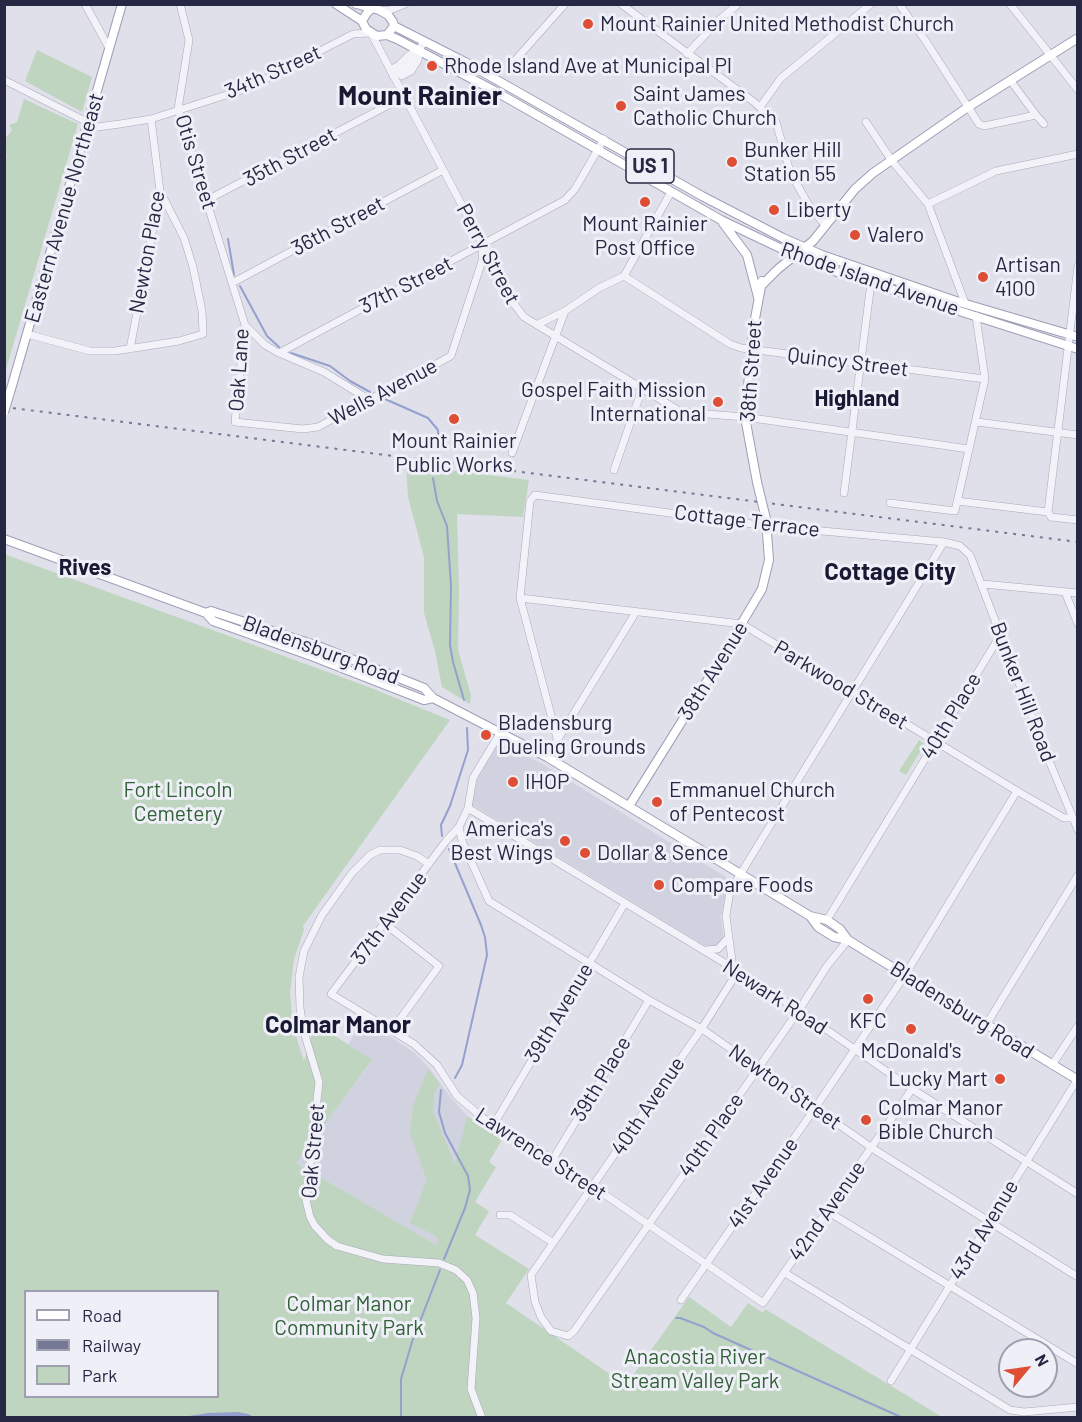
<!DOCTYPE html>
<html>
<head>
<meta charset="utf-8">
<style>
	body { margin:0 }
	#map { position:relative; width:1082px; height:1422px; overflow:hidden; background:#dfe0ea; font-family:Barlow,sans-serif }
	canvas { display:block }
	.frame { position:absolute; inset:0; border:6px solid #262843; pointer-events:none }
	.legend { position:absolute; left:24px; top:1290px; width:195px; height:108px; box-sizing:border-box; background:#eeeff7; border:2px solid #9e9faf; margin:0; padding:8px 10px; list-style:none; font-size:18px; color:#262843 }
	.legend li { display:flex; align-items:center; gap:12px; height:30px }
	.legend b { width:30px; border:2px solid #9e9faf }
	.north { position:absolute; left:998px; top:1338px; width:60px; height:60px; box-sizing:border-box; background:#eeeff7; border:2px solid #9e9faf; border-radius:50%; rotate:61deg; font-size:16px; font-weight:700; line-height:24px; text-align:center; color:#262843 }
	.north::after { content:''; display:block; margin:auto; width:21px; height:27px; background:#dd4e35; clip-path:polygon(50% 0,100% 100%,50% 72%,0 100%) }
</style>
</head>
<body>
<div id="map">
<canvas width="1082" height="1422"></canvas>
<div class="frame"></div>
<ul class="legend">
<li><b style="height:8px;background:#fff"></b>Road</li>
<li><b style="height:8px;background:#767995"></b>Railway</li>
<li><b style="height:16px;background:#bfd5c0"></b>Park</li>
</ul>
<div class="north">N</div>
</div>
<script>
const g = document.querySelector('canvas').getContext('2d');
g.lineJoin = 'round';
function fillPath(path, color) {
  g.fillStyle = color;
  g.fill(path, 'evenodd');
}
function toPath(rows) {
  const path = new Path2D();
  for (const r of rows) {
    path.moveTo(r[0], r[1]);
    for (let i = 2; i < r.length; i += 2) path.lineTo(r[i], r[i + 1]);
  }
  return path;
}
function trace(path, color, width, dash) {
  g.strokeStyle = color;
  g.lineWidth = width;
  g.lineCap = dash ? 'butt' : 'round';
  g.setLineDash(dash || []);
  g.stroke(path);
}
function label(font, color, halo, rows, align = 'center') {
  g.font = font + ' Barlow,sans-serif';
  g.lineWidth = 6;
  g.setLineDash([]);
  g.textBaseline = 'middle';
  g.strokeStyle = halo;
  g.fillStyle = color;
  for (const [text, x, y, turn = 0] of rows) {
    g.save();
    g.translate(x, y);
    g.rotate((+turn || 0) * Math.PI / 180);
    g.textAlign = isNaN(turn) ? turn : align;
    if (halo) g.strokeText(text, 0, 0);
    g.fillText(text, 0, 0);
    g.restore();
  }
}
fillPath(toPath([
	[500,742,544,765,726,877,728,882,721,917,724,939,719,947,707,947,471,804,479,773],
	[363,1019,415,1053,430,1069,449,1095,467,1116,436,1246,295,1162,372,1061,348,1045]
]), '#d0d2df');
fillPath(toPath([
	[37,50,92,77,82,112,25,81],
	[24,99,78,124,5,373,4,162,7,155,5,152,5,139,12,130,9,125,17,122],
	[406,465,529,480,523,517,457,514,459,591,458,650,471,695,470,704,442,687,435,651,424,613,424,557,408,497],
	[4,554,366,686,450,720,303,926,304,930,294,959,290,992,293,1027,304,1061,315,1023,372,1060,296,1163,436,1245,438,1237,410,1223,427,1180,410,1134,413,1106,428,1069,440,1084,434,1093,433,1112,455,1164,467,1116,503,1138,489,1162,496,1167,475,1202,489,1211,475,1235,529,1269,506,1303,626,1385,689,1297,731,1327,748,1303,763,1313,765,1309,942,1417,5,1417],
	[26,1292,218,1292,218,1396,26,1396],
	[919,740,925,744,906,775,899,771]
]), '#bfd5c0');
fillPath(toPath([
	[238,1412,248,1414,254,1417,183,1417,208,1413]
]), '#95a0ce');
trace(toPath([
	[228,239,234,275],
	[240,286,267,336,279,347],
	[291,353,330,366,350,381,370,392],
	[385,399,428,418,438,430,439,443],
	[433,478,437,501,447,526,451,586,450,645,453,662,464,700],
	[442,836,441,825,450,806,468,750,467,728],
	[449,849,481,925,485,937,487,955,462,1065,455,1078],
	[441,1090,439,1112,445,1133,468,1176,470,1190,465,1208,444,1259],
	[676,1318,680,1318,704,1327,713,1333,903,1418],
	[401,1418,401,1379,412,1342,440,1270]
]), '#95a0ce', 2);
const minor = toPath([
	[85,4,109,48],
	[180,4,189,40,178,109,245,325,235,422,303,429,318,427,451,356,482,261,483,245],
	[621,4,754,102,776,122,790,172,808,204,825,225],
	[899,4,925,40,979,124,984,126,1036,115,1044,124],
	[1010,4,1078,90],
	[381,10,390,10,405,4],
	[372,35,514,304,524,317,681,412,745,417,969,449],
	[687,54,719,20,738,4],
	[510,66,565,4],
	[390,70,399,65,409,55,417,51],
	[393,76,408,66,424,42],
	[402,76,411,71,418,60,419,53],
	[4,80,97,127,120,124,151,119,248,88,353,34,369,33],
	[1010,80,1036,115],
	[760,107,781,78,871,4],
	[866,122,892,161,928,204,965,303],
	[207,200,404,97],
	[928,204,996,171,1078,154],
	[624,276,730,344,741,348,985,379],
	[232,283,443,170],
	[538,324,565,311],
	[245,325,265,345,277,352,324,372,368,399],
	[27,334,90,351,115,351,179,341,203,334,202,311,193,267,184,238,160,191],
	[130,349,160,191,151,119],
	[279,353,565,200,575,189,604,139],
	[977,422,1078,435],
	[512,453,565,311,599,288,624,276,671,192],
	[614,470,642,389],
	[844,493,871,283],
	[957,501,1048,512,1051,517,1078,520],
	[890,503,955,511,985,379,976,316],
	[1048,512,1078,266],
	[983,584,1078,593],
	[1065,592,1078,624],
	[520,598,742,624,1017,791,1064,818,1071,818],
	[500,733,473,778,468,808,459,827,446,841,331,994,414,1044,437,1065,457,1096,483,1118,553,1159,763,1303,912,1089],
	[557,738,520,598,530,501,535,495,767,526,944,542,960,546,970,555,1045,751,1078,830],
	[547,757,636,612],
	[468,808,733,968,794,1007,912,1089,1078,1194],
	[459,827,462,841,489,901,649,1000,705,1031,875,1150,1078,1277],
	[429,864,417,856,400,850,380,850,370,855,352,873,322,915,304,951,299,977,300,1008,304,1032,319,1082,306,1200,310,1217,315,1226,328,1240,337,1246,383,1259,439,1263,456,1270,467,1280,473,1293,476,1318,471,1389,482,1418],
	[827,920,1001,634],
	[384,923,439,966,392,1030],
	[848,940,827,966,799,1010,574,1331,568,1336,551,1331,541,1317,535,1302,531,1275,704,1025,733,979,733,968,726,916,730,891,944,542],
	[706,950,718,949,728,938],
	[986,1025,1078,875],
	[1052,1065,1078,1026],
	[494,1124,625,903],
	[553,1159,649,1000],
	[827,1211,1078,1364],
	[500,1215,510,1215,552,1242],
	[785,1273,1010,1410,1024,1412,1078,1407],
	[681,1300,813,1111,905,975,1017,791],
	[891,1381,1077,1080]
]);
const major = toPath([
	[336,4,362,21],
	[356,4,379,10,388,15,393,22,394,26,387,35,377,36,366,29,362,21,367,13,371,9],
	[394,26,465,62,702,196,783,238,822,255,959,302,1078,337],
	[387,35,397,39,493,90,721,220,782,249,831,270,1078,349],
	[723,223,747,255,758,297],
	[761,286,778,269,813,241,855,189,873,173,968,107,1078,38],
	[11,389,122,4],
	[757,482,745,417,754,324,762,281],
	[4,539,206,613,211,611,318,646,424,688,433,698,547,757,691,844,810,916,818,927,834,937,848,940],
	[206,613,213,621,314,657,424,700,433,698],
	[629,806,717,665,762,589,769,560,766,519],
	[810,916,827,920,840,929,848,940,864,950,1078,1080]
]);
trace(minor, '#a8a9b8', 8);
trace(major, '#9d9fb7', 10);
trace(minor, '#f2f2f8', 7);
trace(major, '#fff', 8);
trace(toPath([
	[4,407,1078,542]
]), '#767995', 2, [3, 6]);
const majorBridge = toPath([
	[4,412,11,389],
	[757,482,766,519]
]);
trace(majorBridge, '#9d9fb7', 10, []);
trace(majorBridge, '#fff', 8);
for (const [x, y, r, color] of [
	[588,24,6,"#dd4e35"],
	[432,66,6,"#dd4e35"],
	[621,106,6,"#dd4e35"],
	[732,162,6,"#dd4e35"],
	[645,202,6,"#dd4e35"],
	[774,210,6,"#dd4e35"],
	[855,235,6,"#dd4e35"],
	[983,277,6,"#dd4e35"],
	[718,402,6,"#dd4e35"],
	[454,419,6,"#dd4e35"],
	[486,735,6,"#dd4e35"],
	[513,782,6,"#dd4e35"],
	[657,802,6,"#dd4e35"],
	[565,841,6,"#dd4e35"],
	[585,853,6,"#dd4e35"],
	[659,885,6,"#dd4e35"],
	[868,999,6,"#dd4e35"],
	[911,1029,6,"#dd4e35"],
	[1000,1079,6,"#dd4e35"],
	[866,1120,6,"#dd4e35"]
]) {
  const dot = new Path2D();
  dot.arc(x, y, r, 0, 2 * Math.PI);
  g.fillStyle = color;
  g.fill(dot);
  trace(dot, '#eeeff7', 2);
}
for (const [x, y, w] of [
	[650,166,48]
]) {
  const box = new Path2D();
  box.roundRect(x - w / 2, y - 17, w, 34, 4.5);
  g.fillStyle = '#eeeff7';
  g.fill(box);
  trace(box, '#262843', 1.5);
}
label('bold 20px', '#262843', null, [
	["US 1",650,166]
]);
label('21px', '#262843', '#eeeff7', [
	["Mount Rainier United Methodist Church",600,24],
	["Rhode Island Ave at Municipal Pl",444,66],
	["Saint James",633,94],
	["Catholic Church",633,118],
	["Bunker Hill",744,150],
	["Station 55",744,174],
	["Liberty",786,210],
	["Mount Rainier",645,224,"center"],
	["Post Office",645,248,"center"],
	["Valero",867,235],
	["Artisan",995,265],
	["4100",995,289],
	["Gospel Faith Mission",706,390,"right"],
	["International",706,414,"right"],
	["Mount Rainier",454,441,"center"],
	["Public Works",454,465,"center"],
	["Bladensburg",498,723],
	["Dueling Grounds",498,747],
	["IHOP",525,782],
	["Emmanuel Church",669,790],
	["of Pentecost",669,814],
	["America's",553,829,"right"],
	["Best Wings",553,853,"right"],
	["Dollar & Sence",597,853],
	["Compare Foods",671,885],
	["KFC",868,1021,"center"],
	["McDonald's",911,1051,"center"],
	["Lucky Mart",988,1079,"right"],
	["Colmar Manor",878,1108],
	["Bible Church",878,1132]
], 'left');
label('21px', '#262843', '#eeeff7', [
	["34th Street",273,72,-24],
	["35th Street",290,157,-28],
	["Otis Street",196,162,73],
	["Eastern Avenue Northeast",64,208,-74],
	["36th Street",338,226,-28],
	["Newton Place",147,252,-80],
	["Perry Street",488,254,62],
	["Rhode Island Avenue",870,279,19],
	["37th Street",406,285,-27],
	["Quincy Street",848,362,7],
	["Oak Lane",239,370,-86],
	["38th Street",751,371,-86],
	["Wells Avenue",383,392,-28],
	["Cottage Terrace",747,521,7],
	["Bladensburg Road",321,650,20],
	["38th Avenue",713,671,-58],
	["Parkwood Street",841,685,31],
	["Bunker Hill Road",1023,692,69],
	["40th Place",951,716,-59],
	["37th Avenue",389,918,-53],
	["Newark Road",775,997,33],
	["Bladensburg Road",962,1010,32],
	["39th Avenue",559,1013,-59],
	["39th Place",601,1079,-59],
	["Newton Street",785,1087,35],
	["40th Avenue",648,1106,-56],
	["40th Place",711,1135,-55],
	["Oak Street",313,1151,-85],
	["Lawrence Street",541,1154,33],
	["41st Avenue",763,1183,-55],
	["42nd Avenue",827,1211,-55],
	["43rd Avenue",984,1230,-59]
]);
label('21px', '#316036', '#eeeff7', [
	["Fort Lincoln",178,790],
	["Cemetery",178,814],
	["Colmar Manor",349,1304],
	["Community Park",349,1328],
	["Anacostia River",695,1357],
	["Stream Valley Park",695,1381]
]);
label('bold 22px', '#181933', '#eeeff7', [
	["Highland",857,399],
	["Rives",85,568]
]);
label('bold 24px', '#181933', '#eeeff7', [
	["Cottage City",890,572],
	["Colmar Manor",338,1025]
]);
label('bold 27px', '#181933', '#eeeff7', [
	["Mount Rainier",420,96]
]);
</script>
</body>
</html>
